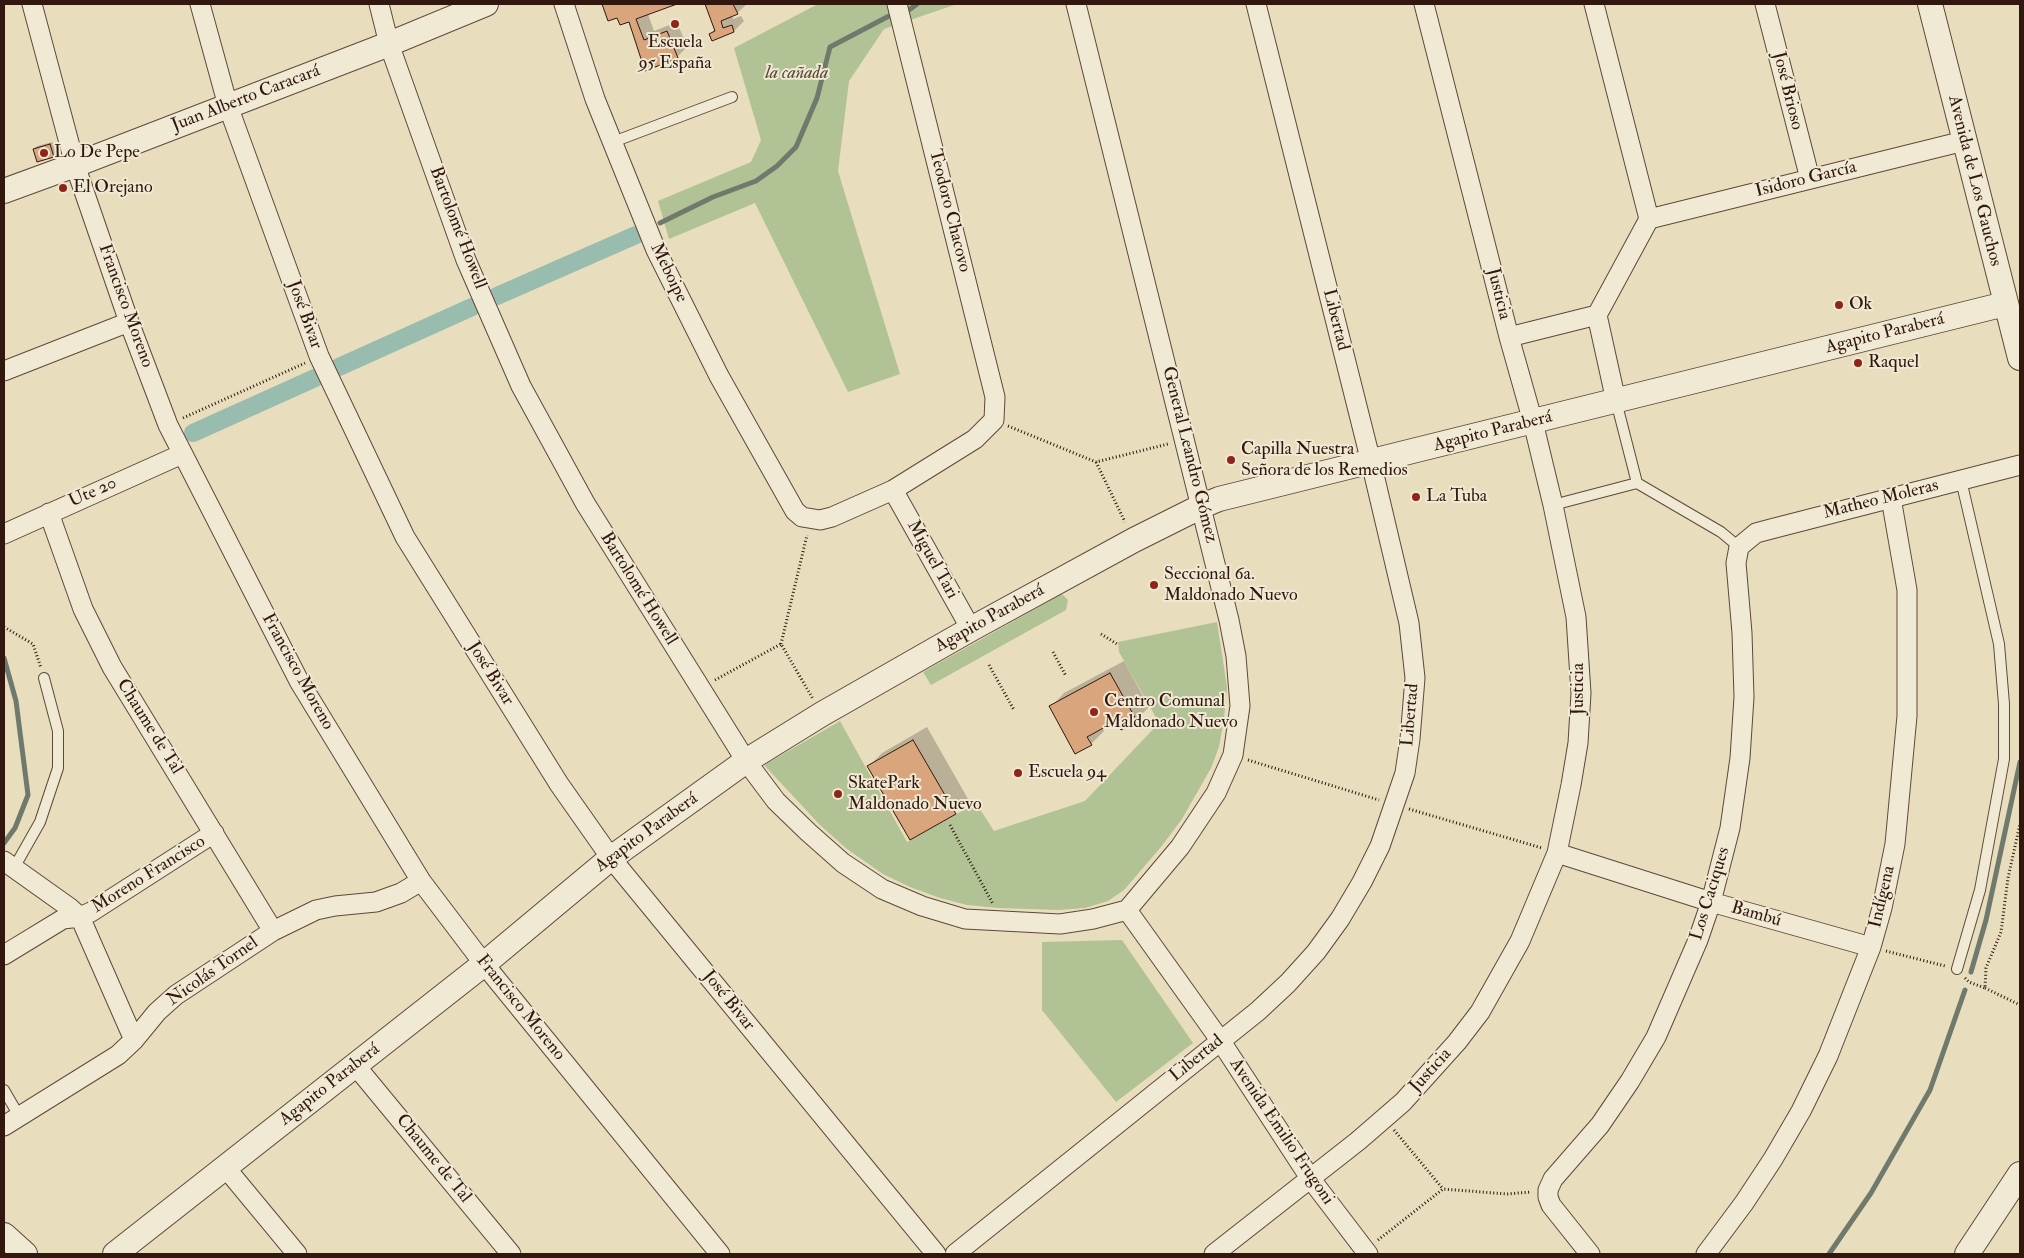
<!DOCTYPE html>
<html>
<head>
<meta charset="utf-8">
<style>
	body { margin:0 }
	#map { position:relative; width:2024px; height:1258px; overflow:hidden; background:#e8ddbd; font-family:"IM FELL Double Pica",serif }
	canvas { display:block }
	.frame { position:absolute; inset:0; border:5px solid #31170e; pointer-events:none }
</style>
</head>
<body>
<div id="map">
<canvas width="2024" height="1258"></canvas>
<div class="frame"></div>
</div>
<script>
const g = document.querySelector('canvas').getContext('2d');
g.lineJoin = 'round';
function fillPath(path, color) {
  g.fillStyle = color;
  g.fill(path, 'evenodd');
}
function toPath(rows) {
  const path = new Path2D();
  for (const r of rows) {
    path.moveTo(r[0], r[1]);
    for (let i = 2; i < r.length; i += 2) path.lineTo(r[i], r[i + 1]);
  }
  return path;
}
function trace(path, color, width, dash) {
  g.strokeStyle = color;
  g.lineWidth = width;
  g.lineCap = dash ? 'butt' : 'round';
  g.setLineDash(dash || []);
  g.stroke(path);
}
function label(font, color, halo, rows, align = 'center') {
  g.font = font + ' "IM FELL Double Pica",serif';
  g.lineWidth = 4;
  g.setLineDash([]);
  g.textBaseline = 'middle';
  g.strokeStyle = halo;
  g.fillStyle = color;
  for (const [text, x, y, turn = 0] of rows) {
    g.save();
    g.translate(x, y);
    g.rotate((+turn || 0) * Math.PI / 180);
    g.textAlign = isNaN(turn) ? turn : align;
    if (halo) g.strokeText(text, 0, 0);
    g.fillText(text, 0, 0);
    g.restore();
  }
}
fillPath(toPath([
	[818,4,957,4,884,29,849,81,838,171,900,374,848,392,755,203,669,239,658,201,751,162,761,140,734,48],
	[1062,594,1068,600,1066,610,931,685,923,672],
	[1217,622,1227,687,1224,719,1219,747,1211,768,1182,819,1161,847,1124,890,1108,901,1085,908,1059,910,999,908,967,905,940,898,910,887,883,874,847,849,820,825,765,766,766,764,840,721,907,842,976,803,994,831,1085,801,1159,723,1119,652,1118,642],
	[1122,940,1193,1043,1116,1102,1042,1010,1042,942]
]), '#b1c295');
fillPath(toPath([
	[603,4,673,4,648,14,654,31,677,22,687,47,677,57,645,69,629,21,618,16,609,20],
	[706,4,747,4,737,13,732,15,733,19,741,16,744,21,734,31,710,34,716,28],
	[53,142,56,153,53,156,34,149,37,146],
	[1124,661,1149,707,1136,720,1116,719,1102,727,1104,731,1091,744,1051,707,1064,693],
	[927,727,968,799,955,812,869,766,882,753]
]), '#0003');
trace(toPath([
	[909,10,917,4],
	[660,223,713,197,756,181,777,166,796,147,817,98,830,47,889,16],
	[4,658,16,701,28,795,15,828,4,843],
	[1971,972,1986,920,2020,762],
	[1829,1254,1871,1193,1930,1090,1965,990]
]), '#6f7a6d', 5);
trace(toPath([
	[497,296,636,235],
	[339,367,472,307],
	[193,433,315,378]
]), '#98bcad', 18);
const building = toPath([
	[602,4,677,4,636,19,644,40,667,31,678,58,645,71,629,22,620,25,617,18,608,21,602,4],
	[705,4,733,4,738,14,721,21,723,28,732,25,734,32,712,41,709,34,715,31,705,4],
	[50,144,54,157,37,162,33,149,50,144],
	[1110,673,1137,721,1121,730,1116,721,1087,737,1092,745,1075,754,1049,706,1110,673],
	[913,740,956,814,910,840,867,766,913,740]
]);
fillPath(building, '#d9a57c');
trace(building, '#31170e', 1);
const service = toPath([
	[613,142,732,97],
	[1616,401,1637,483],
	[1553,505,1637,483,1721,532,1739,547],
	[14,868,40,822,58,768,58,731,44,678],
	[1957,969,1980,890,2004,759,2004,704,1999,644,1961,480],
	[4,1090,19,1116]
]);
const minor = toPath([
	[32,4,75,165,129,322,168,425,299,681,421,881,484,964,720,1254],
	[200,4,228,106,319,356,405,537,559,784,611,858,936,1254],
	[379,4,389,44,466,260,521,386,585,503,746,761,776,801,808,832,843,863,882,889,922,906,965,919,1060,924,1093,919,1127,910],
	[564,4,595,99,656,250,719,376,795,511,802,517,820,520,832,517,893,490,975,439,994,420,995,397,897,4],
	[1076,4,1229,620,1236,656,1240,706,1233,755,1216,793,1180,847,1127,910],
	[1765,4,1810,179],
	[1649,219,1964,141],
	[1597,315,1616,401],
	[1509,337,1597,315,1649,219,1594,4],
	[4,371,129,322],
	[893,490,971,629],
	[49,513,83,609,112,667,273,931],
	[4,534,182,454],
	[1557,853,1711,902,1871,947],
	[4,861,70,908,80,917,134,1040],
	[1127,910,1220,1040,1310,1178,1368,1254],
	[4,955,63,919,80,917,91,912,214,833],
	[355,1065,511,1254],
	[4,1126,118,1055,134,1040,157,1012,176,995,273,931,316,910,335,906,376,902,401,893,421,881],
	[225,1167,297,1254],
	[955,1254,1258,1011,1288,983,1316,952,1340,919,1362,882,1380,846,1405,773,1410,739,1415,678,1409,623,1371,462,1256,4],
	[1214,1254,1358,1141,1403,1102,1457,1042,1480,1012,1520,941,1557,853,1571,785,1578,743,1581,693,1576,617,1553,505,1533,422,1509,337,1424,4],
	[1590,1254,1551,1205,1548,1197,1548,1190,1553,1179,1600,1125,1630,1081,1656,1037,1698,940,1711,902,1730,828,1740,758,1744,697,1742,633,1736,563,1739,547,1756,533,1771,529,2020,465],
	[1706,1254,1744,1203,1773,1159,1801,1111,1828,1056,1871,947,1882,908,1895,844,1907,716,1907,590,1891,498]
]);
const tertiary = toPath([
	[1930,4,2020,358],
	[4,191,75,165,389,44,486,4],
	[4,1235,25,1254],
	[115,1254,484,964,611,858,746,761,822,714,971,629,1134,540,1202,506,1219,499,2005,304],
	[1967,1254,2020,1174]
]);
trace(service, '#5f483a', 12);
trace(minor, '#5f483a', 21);
trace(tertiary, '#5f483a', 26);
trace(toPath([
	[183,418,305,363],
	[1008,426,1096,462,1168,444],
	[1096,462,1125,522],
	[4,627,33,644,41,668],
	[1101,634,1117,644],
	[781,644,807,535],
	[1053,652,1066,676],
	[989,665,1014,710],
	[715,680,781,644,813,699],
	[1248,760,1379,800],
	[1409,809,1542,848],
	[950,825,993,904],
	[1886,951,1945,966],
	[1965,978,1969,982,1985,988,1986,968,2001,932,2008,878,2020,824],
	[1985,988,2020,1005],
	[1394,1130,1443,1189],
	[1378,1240,1443,1189,1507,1194,1531,1192]
]), '#31170e', 3, [1, 2.5]);
trace(service, '#f0e9d4', 10);
trace(minor, '#f0e9d4', 19);
trace(tertiary, '#f0e9d4', 24);
for (const [x, y, r, color] of [
	[675,24,5,"#8f2418"],
	[44,153,5,"#8f2418"],
	[63,188,5,"#8f2418"],
	[1839,305,5,"#8f2418"],
	[1858,363,5,"#8f2418"],
	[1231,460,5,"#8f2418"],
	[1416,497,5,"#8f2418"],
	[1154,585,5,"#8f2418"],
	[1094,712,5,"#8f2418"],
	[1018,773,5,"#8f2418"],
	[838,794,5,"#8f2418"]
]) {
  const dot = new Path2D();
  dot.arc(x, y, r, 0, 2 * Math.PI);
  g.fillStyle = color;
  g.fill(dot);
  trace(dot, '#f0e9d4', 2);
}
label('18px', '#31170e', '#f0e9d4', [
	["Escuela",675,43,"center"],
	["95 España",675,64,"center"],
	["Lo De Pepe",54,153],
	["El Orejano",73,188],
	["Ok",1849,305],
	["Raquel",1868,363],
	["Capilla Nuestra",1241,450],
	["Señora de los Remedios",1241,471],
	["La Tuba",1426,497],
	["Seccional 6a.",1164,575],
	["Maldonado Nuevo",1164,596],
	["Centro Comunal",1104,702],
	["Maldonado Nuevo",1104,723],
	["Escuela 94",1028,773],
	["SkatePark",848,784],
	["Maldonado Nuevo",848,805]
], 'left');
label('italic 18px', '#574a36', '#f0e9d4', [
	["la cañada",797,74]
]);
label('18px', '#31170e', '#f0e9d4', [
	["José Brioso",1787,91,76],
	["Juan Alberto Caracará",246,99,-21],
	["Isidoro García",1806,180,-14],
	["Avenida de Los Gauchos",1974,181,76],
	["Teodoro Chacovo",949,211,76],
	["Bartolomé Howell",457,228,69],
	["Meboipe",668,273,64],
	["Justicia",1498,294,76],
	["Francisco Moreno",125,306,70],
	["José Bivar",304,315,70],
	["Libertad",1335,320,76],
	["Agapito Paraberá",1885,334,-14],
	["Agapito Paraberá",1493,432,-14],
	["General Leandro Gómez",1189,455,76],
	["Ute 20",93,493,-24],
	["Matheo Moleras",1881,500,-14],
	["Miguel Tari",932,560,61],
	["Bartolomé Howell",638,589,58],
	["Agapito Paraberá",990,619,-29],
	["Francisco Moreno",297,672,61],
	["José Bivar",490,674,58],
	["Justicia",1579,689,-90],
	["Libertad",1411,715,-85],
	["Chaume de Tal",149,727,58],
	["Agapito Paraberá",647,833,-36],
	["Moreno Francisco",149,875,-32],
	["Los Caciques",1711,894,-73],
	["Indígena",1883,897,-77],
	["Bambú",1756,915,16],
	["Nicolás Tornel",213,972,-35],
	["José Bivar",728,1001,51],
	["Francisco Moreno",520,1008,51],
	["Libertad",1197,1059,-39],
	["Justicia",1431,1071,-48],
	["Agapito Paraberá",330,1085,-38],
	["Avenida Emilio Frugoni",1281,1132,56],
	["Chaume de Tal",433,1159,51]
]);
</script>
</body>
</html>
